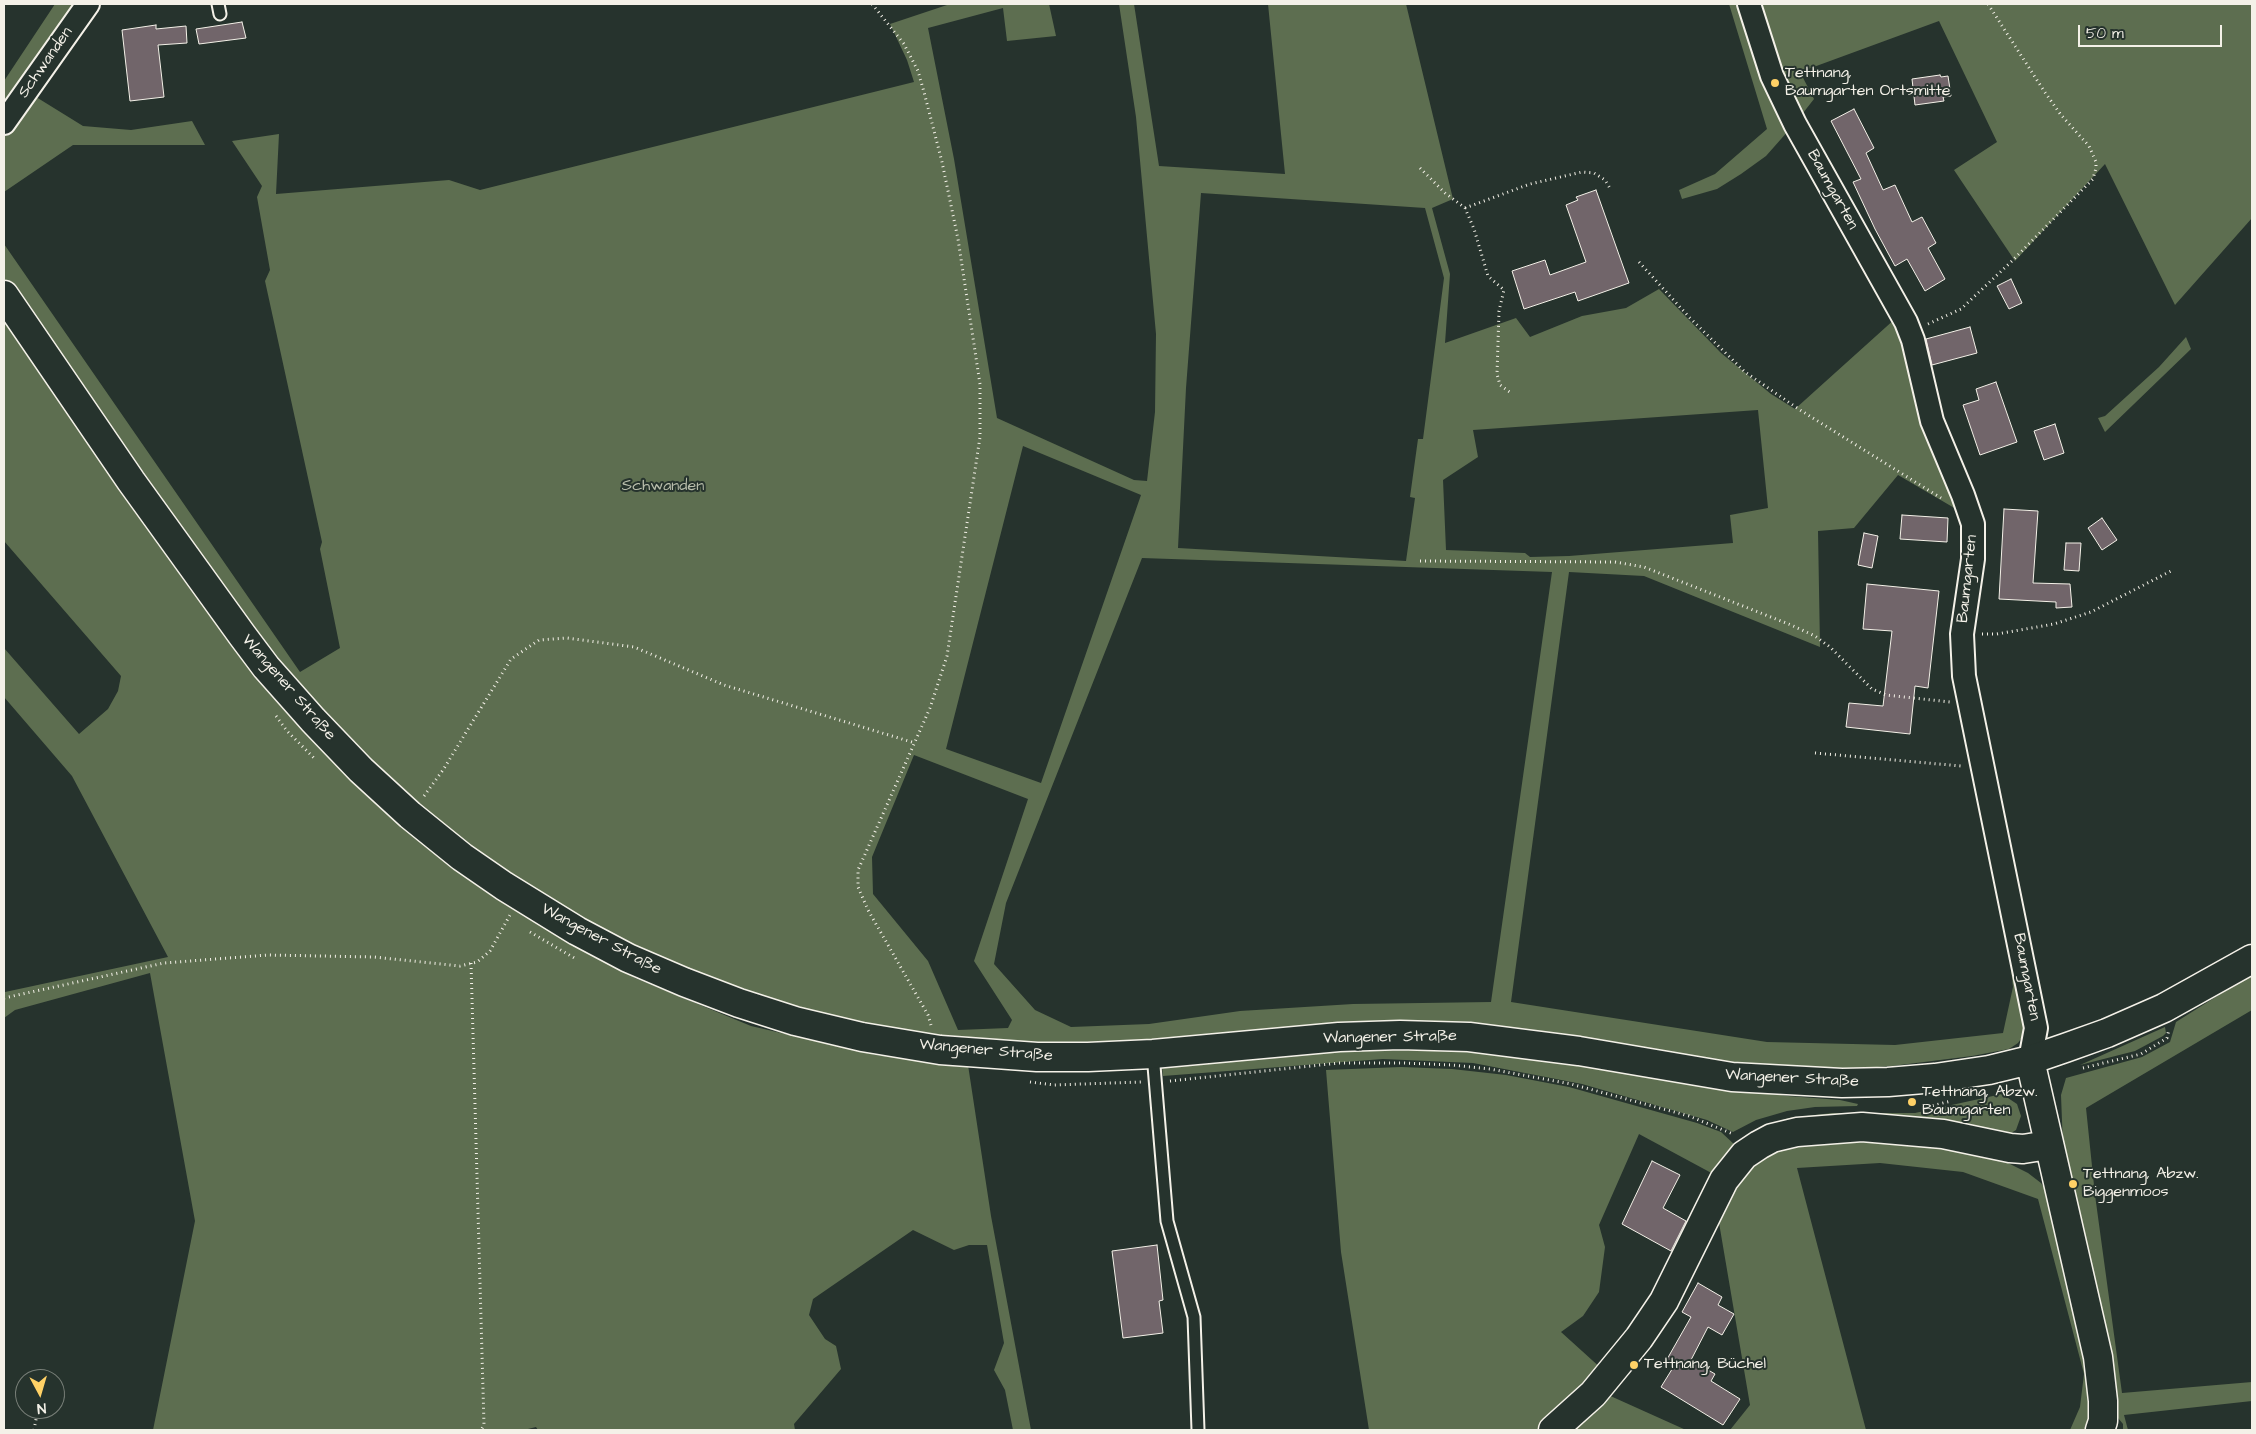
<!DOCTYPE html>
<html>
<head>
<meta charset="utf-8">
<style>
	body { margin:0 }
	#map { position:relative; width:2256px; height:1434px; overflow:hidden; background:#26332d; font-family:"Architects Daughter",sans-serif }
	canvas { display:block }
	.frame { position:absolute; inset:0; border:5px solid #f4f1e8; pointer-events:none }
	.north { position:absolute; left:15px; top:1369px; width:50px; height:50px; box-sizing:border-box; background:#26332d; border:1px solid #787f78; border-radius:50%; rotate:174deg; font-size:14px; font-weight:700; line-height:20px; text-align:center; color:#f4f1e8 }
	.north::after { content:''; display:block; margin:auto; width:18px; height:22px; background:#ffd166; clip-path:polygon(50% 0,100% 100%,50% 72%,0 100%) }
	.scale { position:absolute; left:2078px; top:25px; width:144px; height:22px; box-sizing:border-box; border:2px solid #f4f1e8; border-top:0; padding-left:6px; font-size:15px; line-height:18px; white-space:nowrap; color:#f4f1e8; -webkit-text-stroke:4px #26332d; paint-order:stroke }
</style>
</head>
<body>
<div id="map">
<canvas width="2256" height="1434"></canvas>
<div class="frame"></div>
<div class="north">N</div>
<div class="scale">50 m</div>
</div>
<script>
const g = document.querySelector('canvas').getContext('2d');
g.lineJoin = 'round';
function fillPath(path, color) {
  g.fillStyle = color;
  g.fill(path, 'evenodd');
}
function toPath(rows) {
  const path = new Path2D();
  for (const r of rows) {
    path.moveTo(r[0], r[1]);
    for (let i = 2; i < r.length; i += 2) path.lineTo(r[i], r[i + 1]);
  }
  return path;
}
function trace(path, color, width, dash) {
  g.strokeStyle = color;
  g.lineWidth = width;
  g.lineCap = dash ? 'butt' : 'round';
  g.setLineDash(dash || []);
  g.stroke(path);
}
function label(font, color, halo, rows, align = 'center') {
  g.font = font + ' "Architects Daughter",sans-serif';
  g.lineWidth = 4;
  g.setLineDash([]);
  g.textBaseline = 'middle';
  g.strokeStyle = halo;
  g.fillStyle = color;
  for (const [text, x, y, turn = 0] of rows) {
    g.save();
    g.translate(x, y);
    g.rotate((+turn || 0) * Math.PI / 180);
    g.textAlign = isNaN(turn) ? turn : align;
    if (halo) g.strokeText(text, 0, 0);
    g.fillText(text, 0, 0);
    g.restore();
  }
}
fillPath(toPath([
	[55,4,82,4,4,117,4,81],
	[950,4,1049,4,1056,36,1007,41,1003,8,928,28,954,159,997,418,1134,480,1147,481,1155,412,1156,334,1136,117,1119,4,1134,4,1159,166,1285,174,1268,4,1406,4,1453,199,1432,208,1450,274,1445,343,1516,318,1530,337,1582,316,1626,308,1659,289,1721,353,1771,394,1795,409,1896,318,1962,502,1956,509,1898,475,1854,528,1818,531,1820,647,1644,576,1569,572,1511,1002,1767,1042,1895,1045,2003,1033,2013,987,2001,880,2027,1025,2023,1036,2018,1043,2009,1049,1972,1056,1892,1066,1835,1070,1715,1063,1625,1048,1068,1047,925,1037,773,1003,691,973,610,936,486,860,368,763,292,681,125,453,4,281,4,244,300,672,340,648,320,549,322,542,265,281,270,270,257,197,262,186,232,141,279,134,276,194,449,180,480,190,914,82,907,60,890,24],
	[1201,193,1425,208,1444,278,1423,439,1418,439,1410,497,1415,498,1406,561,1178,548,1186,388],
	[1758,410,1768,508,1730,515,1733,543,1569,556,1530,557,1525,553,1446,550,1443,480,1478,457,1473,430],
	[1023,446,1141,495,1041,783,946,749],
	[1142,558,1552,572,1491,1002,1353,1004,1240,1011,1149,1024,1071,1027,1035,1010,994,964,1006,903],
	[914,755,1028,799,974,961,1012,1020,1008,1028,958,1030,928,961,873,894,872,857],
	[1729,4,1743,4,1789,130,1766,156,1741,174,1717,189,1682,199,1679,190,1715,174,1767,129],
	[1755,4,2252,4,2252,218,2175,305,2105,164,2015,261,1954,170,1997,142,1939,21,1800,72,1814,99,1803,113,1788,99],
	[28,92,83,126,131,130,192,121,205,145,73,145,4,192,4,127],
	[4,315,211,613,523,914,635,978,751,1026,876,1055,968,1065,991,1216,1031,1430,1013,1430,1005,1390,994,1370,1004,1343,987,1245,969,1245,954,1250,913,1230,813,1299,809,1315,825,1339,836,1346,841,1369,794,1424,795,1430,538,1430,536,1427,524,1430,153,1430,195,1221,150,973,15,1010,4,1018,4,989,5,992,168,957,72,776,4,697,4,648,79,734,108,709,118,691,121,676,4,541],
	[2186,337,2191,349,2105,432,2098,418,2105,416,2159,367],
	[2252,974,2252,1010,2086,1108,2095,1195,2122,1393,2252,1382,2252,1401,2124,1415,2128,1430,2123,1430,2123,1424,2113,1412,2063,1147,2061,1095,2066,1078,2142,1057,2170,1042,2176,1022],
	[2165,1027,2166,1033,2163,1036,2135,1051,2080,1065],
	[1359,1048,1466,1049,1556,1060,1676,1081,1788,1096,1840,1100,1858,1104,1857,1106,1815,1107,1787,1111,1756,1120,1733,1132,1707,1120,1582,1084,1473,1063,1383,1059,1163,1076,1162,1067],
	[1401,1067,1452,1069,1506,1075,1569,1087,1697,1123,1721,1132,1736,1146,1717,1176,1639,1134,1599,1225,1605,1247,1599,1292,1583,1316,1561,1332,1603,1370,1539,1430,1369,1430,1341,1252,1326,1070],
	[2002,1094,2017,1104,2021,1116,2016,1130,2005,1137,1746,1140,1746,1135,1766,1125,1789,1118,1832,1113,1915,1113],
	[1860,1137,1931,1144,2000,1159,2028,1173,2041,1183,2050,1197,2093,1368,2090,1430,2070,1430,2080,1407,2084,1374,2038,1199,1963,1172,1880,1163,1797,1168,1866,1430,1730,1430,1750,1405,1717,1211,1753,1160,1791,1144],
	[1606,1394,1686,1430,1569,1430]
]), '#5d6e50');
const building = toPath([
	[242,22,246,38,199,44,196,29,242,22],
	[156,25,156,29,186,26,187,43,158,45,164,97,130,101,122,30,156,25],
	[1940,75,1941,77,1948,76,1951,96,1943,97,1944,101,1915,105,1912,79,1940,75],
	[1854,109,1874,148,1866,153,1883,190,1895,185,1912,222,1922,217,1936,243,1928,248,1945,279,1925,291,1907,259,1895,266,1875,229,1853,182,1861,179,1831,121,1854,109],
	[1596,190,1629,283,1578,301,1575,292,1524,309,1512,271,1545,260,1550,275,1586,262,1566,205,1578,200,1576,197,1596,190],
	[2011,279,2022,303,2009,309,1997,286,2011,279],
	[1970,327,1977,353,1932,365,1926,339,1970,327],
	[1996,382,2017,442,1980,455,1963,405,1979,400,1976,389,1996,382],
	[2055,424,2064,453,2044,460,2034,431,2055,424],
	[2004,509,2038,511,2033,583,2070,584,2072,607,2056,608,2056,602,1999,599,2004,509],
	[1902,515,1948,518,1947,542,1900,539,1902,515],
	[2102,518,2117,540,2102,550,2088,528,2102,518],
	[1864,533,1878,536,1872,568,1858,565,1864,533],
	[2066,543,2081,543,2079,571,2064,570,2066,543],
	[1867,584,1939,591,1928,688,1915,686,1910,734,1846,727,1849,703,1883,706,1892,631,1863,629,1867,584],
	[1652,1161,1680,1175,1663,1208,1686,1221,1671,1251,1622,1224,1652,1161],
	[1157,1245,1163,1300,1159,1301,1163,1333,1123,1338,1112,1251,1157,1245],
	[1698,1283,1722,1297,1718,1305,1734,1314,1722,1335,1708,1327,1691,1360,1715,1374,1711,1381,1740,1399,1723,1425,1661,1387,1674,1366,1666,1361,1691,1317,1682,1312,1698,1283]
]);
fillPath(building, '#71656a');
trace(building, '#f4f1e8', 1);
const lane = toPath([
	[218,4,220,14],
	[1153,1054,1167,1221,1194,1317,1198,1430]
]);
const street = toPath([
	[1749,4,1772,76,1795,124,1906,322,1913,340,1932,421,1963,495,1973,524,1973,559,1962,634,1964,676,2036,1028,2030,1060],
	[4,123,88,4]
]);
const secondary = toPath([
	[4,295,131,481,242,635,266,667,313,720,361,770,410,815,462,857,504,886,577,931,628,958,684,982,739,1003,795,1021,862,1037,940,1050,1037,1057,1088,1057,1153,1054,1339,1037,1400,1035,1469,1037,1579,1051,1732,1077,1842,1083,1888,1082,1935,1078,1989,1070,2030,1060,2065,1048,2107,1033,2164,1008,2252,959],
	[2030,1060,2098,1357,2103,1401,2103,1421,2100,1430],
	[1553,1430,1593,1394,1639,1338,1664,1301,1724,1180,1744,1155,1759,1145,1772,1138,1797,1132,1862,1127,1943,1134,2010,1148,2023,1149,2048,1145]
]);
trace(lane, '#f4f1e8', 15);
trace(street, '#f4f1e8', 26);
trace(secondary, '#f4f1e8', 31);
trace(toPath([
	[872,4,904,44,918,71,924,92,942,162,958,239,980,384,980,437,947,656,930,708,858,870,858,887,868,910,928,1015,931,1025],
	[1420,168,1445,193,1465,208,1474,229,1488,276,1504,290,1499,311,1497,374,1500,385,1511,393],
	[1465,208,1530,184,1582,172,1594,173,1605,180,1611,190],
	[1639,262,1689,317,1745,372,1800,410,1941,498],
	[1928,324,1961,309,2012,261,2093,179,2096,168,2096,162,2089,146,2061,115,2044,91,1988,4],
	[1420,561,1615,562,1644,567,1791,625,1815,636,1830,647,1872,689,1886,695,1950,702],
	[1982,634,1997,634,2054,624,2091,612,2171,571],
	[276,716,287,731,315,759],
	[1815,753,1961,766],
	[424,796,443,770,511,659,539,640,567,638,634,647,724,685,915,743],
	[530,932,576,959],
	[471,963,484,1425,481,1430],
	[4,998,164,963,268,955,374,957,460,966,477,962,490,951,510,915],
	[2083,1068,2141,1054,2167,1038,2169,1029],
	[1170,1081,1339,1063,1405,1063,1452,1065,1490,1069,1571,1084,1689,1116,1733,1134],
	[1030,1082,1054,1085,1141,1082],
	[1923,1108,1951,1101],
	[34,1430,38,1409]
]), '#f4f1e8', 3, [1, 4]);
trace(lane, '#26332d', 11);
trace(street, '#26332d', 22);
trace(secondary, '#26332d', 28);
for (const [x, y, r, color] of [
	[1775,83,5,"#ffd166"],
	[1912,1102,5,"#ffd166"],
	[2073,1184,5,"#ffd166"],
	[1634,1365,5,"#ffd166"]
]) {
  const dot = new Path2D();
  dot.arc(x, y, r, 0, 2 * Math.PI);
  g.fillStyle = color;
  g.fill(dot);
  trace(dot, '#26332d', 2);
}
label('16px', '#f4f1e8', '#26332d', [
	["Schwanden",46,63,-55],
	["Baumgarten",1832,190,61],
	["Baumgarten",1968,579,-84],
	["Wangener Straße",288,688,49],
	["Wangener Straße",601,940,28],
	["Baumgarten",2026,977,79],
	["Wangener Straße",1390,1038,-1],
	["Wangener Straße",986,1051,5],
	["Wangener Straße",1792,1079,3]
]);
label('16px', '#f4f1e8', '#26332d', [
	["Tettnang,",1785,74],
	["Baumgarten Ortsmitte",1785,92],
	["Tettnang, Abzw.",1922,1093],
	["Baumgarten",1922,1111],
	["Tettnang, Abzw.",2083,1175],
	["Biggenmoos",2083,1193],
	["Tettnang, Büchel",1644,1365]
], 'left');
label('16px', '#b8bdab', '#26332d', [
	["Schwanden",663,487]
]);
</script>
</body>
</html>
